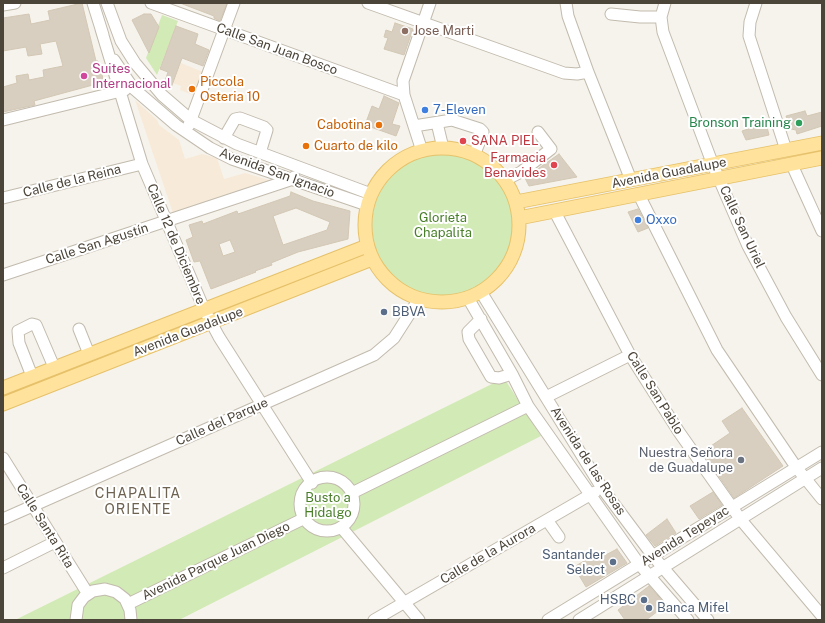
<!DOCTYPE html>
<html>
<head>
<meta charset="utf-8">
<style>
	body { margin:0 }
	#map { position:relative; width:825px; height:623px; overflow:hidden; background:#f6f3ec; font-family:"Public Sans",sans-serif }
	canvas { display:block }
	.frame { position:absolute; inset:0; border:4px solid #4b4439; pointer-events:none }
</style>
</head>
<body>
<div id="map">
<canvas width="825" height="623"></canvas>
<div class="frame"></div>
</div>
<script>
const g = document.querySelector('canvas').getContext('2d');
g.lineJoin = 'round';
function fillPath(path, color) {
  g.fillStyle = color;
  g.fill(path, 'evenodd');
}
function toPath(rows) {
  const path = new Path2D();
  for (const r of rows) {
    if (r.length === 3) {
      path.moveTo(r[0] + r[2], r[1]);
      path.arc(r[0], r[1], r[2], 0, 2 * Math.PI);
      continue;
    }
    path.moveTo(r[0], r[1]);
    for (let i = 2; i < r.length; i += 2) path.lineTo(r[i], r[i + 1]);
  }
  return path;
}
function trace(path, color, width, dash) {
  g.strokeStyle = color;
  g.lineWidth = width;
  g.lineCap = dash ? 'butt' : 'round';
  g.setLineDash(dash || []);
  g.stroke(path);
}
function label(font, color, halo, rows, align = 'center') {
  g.font = font + ' "Public Sans",sans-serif';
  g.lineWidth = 4;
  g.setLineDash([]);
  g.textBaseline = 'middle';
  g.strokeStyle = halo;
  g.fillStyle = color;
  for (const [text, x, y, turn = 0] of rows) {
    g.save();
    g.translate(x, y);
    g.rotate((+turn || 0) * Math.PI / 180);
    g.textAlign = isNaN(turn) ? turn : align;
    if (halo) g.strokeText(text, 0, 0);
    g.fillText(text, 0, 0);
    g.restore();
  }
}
fillPath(toPath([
	[181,63,203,72,193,95,180,90,181,86,173,83],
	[135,100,157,120,159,125,179,140,185,159,202,154,217,158,224,179,245,173,272,181,173,213]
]), '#f7ead8');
fillPath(toPath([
	[162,15,178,21,157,75,146,58],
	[443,225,71],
	[504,378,541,436,179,620,15,620]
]), '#d2eab5');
const building = toPath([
	[82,3,96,61,98,61,104,82,34,101,35,105,3,112,3,87,17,83,16,76,28,74,29,80,44,77,43,70,63,66,56,41,40,44,42,54,28,56,26,47,3,51,3,18,29,14,31,24,50,20,48,11,82,3],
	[180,3,227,3,220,21,214,18,214,16,180,3],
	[144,14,151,14,159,27,149,53,132,20,144,14],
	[395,23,413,29,404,55,384,49,388,38,384,37,386,30,392,32,395,23],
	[176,26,198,34,195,44,209,50,203,66,182,58,171,88,165,81,168,72,160,69,176,26],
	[384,96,399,103,392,124,400,126,396,136,365,125,372,106,379,109,384,96],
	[805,111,807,116,822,112,822,126,797,134,796,130,791,129,786,116,805,111],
	[766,123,769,135,746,140,742,131,766,123],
	[559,154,577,177,529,186,525,178,559,154],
	[291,192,313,201,350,211,348,239,298,252,271,263,272,265,255,271,256,272,211,289,200,261,194,262,186,240,193,237,189,225,202,221,203,224,237,211,238,214,290,196,291,192],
	[296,208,330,222,327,230,283,245,273,216,296,208],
	[230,240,235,252,223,256,219,244,230,240],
	[638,209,648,228,638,232,628,212,638,209],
	[742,408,783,466,734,498,702,452,730,433,722,421,742,408],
	[713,492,722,505,699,519,690,506,713,492],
	[667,519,676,533,655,546,646,535,667,519],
	[617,549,627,563,586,587,574,567,594,555,598,559,617,549],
	[649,586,666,605,646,620,625,620,618,610,649,586]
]);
fillPath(building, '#d8cfc1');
trace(building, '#d3c7b4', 1);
const minor = toPath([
	[93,3,103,35],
	[107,3,121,41,135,63,162,95,191,120,237,144,371,194],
	[151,3,404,95],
	[368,3,564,73,577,74,588,72],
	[566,3,568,16,588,72,631,180],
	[665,3,661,17,663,32,713,165,748,246,786,317,822,375],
	[756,3,750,22,749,36,786,150],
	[3,5,15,3],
	[611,14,640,17,661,17],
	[101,29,142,164,204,309,219,337,312,483],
	[114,60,133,88,176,125,210,148,232,159,367,205],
	[3,120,125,90],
	[437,123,443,148],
	[189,125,234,3],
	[414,126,452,120,480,129,483,132,482,136,474,155],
	[224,138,235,119,240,118,264,127,267,130,260,153],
	[422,151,404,95,403,81,430,3],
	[792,165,822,231],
	[505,180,521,172,551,149,538,132],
	[639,195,717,350,796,467,822,499],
	[3,198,142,164],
	[555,212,630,355,679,432,741,520,822,616],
	[3,275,293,179,294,177],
	[481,292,602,488,653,556,708,620],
	[468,298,512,374,528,406,639,564,688,620],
	[481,319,468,332,469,339,491,377,499,378,512,374],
	[79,329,89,354],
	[32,376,19,343,18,331,32,324,36,325,54,367],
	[546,397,630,355],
	[3,458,88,594],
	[327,504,27],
	[352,493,528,406],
	[3,519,374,355,394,338,419,299],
	[547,520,559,537],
	[341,527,419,620],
	[3,568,55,542],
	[128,604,305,518],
	[76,620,78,605,84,597,93,591,105,589,116,592,125,599,130,610,131,620],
	[374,620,595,492],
	[548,620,822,452],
	[579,620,822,468]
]);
const major = toPath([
	[442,225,77],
	[516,202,822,143],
	[519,218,822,158],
	[3,388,367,246],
	[3,404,372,259]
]);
trace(minor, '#c2bbae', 13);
trace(major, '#e6c16a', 15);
trace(minor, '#fff', 11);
trace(major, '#ffe39c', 13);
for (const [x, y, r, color] of [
	[405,31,4,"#8d6e63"],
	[84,76,4,"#d1479c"],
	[192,89,4,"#e8710a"],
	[425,110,4,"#3f7fe0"],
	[799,123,4,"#2e9e5b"],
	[379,125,4,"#e8710a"],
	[463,141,4,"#e0444e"],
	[306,146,4,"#e8710a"],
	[554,165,4,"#e0444e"],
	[638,220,4,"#3f7fe0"],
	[384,312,4,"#5c6f8a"],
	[741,460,4,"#6b7280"],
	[613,562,4,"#5c6f8a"],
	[644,600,4,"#5c6f8a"],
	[649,608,4,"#5c6f8a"]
]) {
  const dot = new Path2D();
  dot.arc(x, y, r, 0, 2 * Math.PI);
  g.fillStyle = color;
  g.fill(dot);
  trace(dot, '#fff', 1.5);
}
label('13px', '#785e54', '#fff', [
	["Jose Marti",413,31]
], 'left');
label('13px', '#4b4439', '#fff', [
	["Calle San Juan Bosco",277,49,20],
	["Avenida San Ignacio",277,173,20],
	["Avenida Guadalupe",669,173,-11],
	["Calle de la Reina",72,181,-14],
	["Calle San Uriel",742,227,65],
	["Calle San Agustín",97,244,-18],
	["Calle 12 de Diciembre",176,244,67],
	["Avenida Guadalupe",188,332,-21],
	["Calle San Pablo",655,393,58],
	["Calle del Parque",222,422,-24],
	["Avenida de las Rosas",588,461,57],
	["Calle Santa Rita",45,526,58],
	["Avenida Tepeyac",685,536,-32],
	["Calle de la Aurora",488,554,-30],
	["Avenida Parque Juan Diego",216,561,-26]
]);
label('13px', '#b23c85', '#fff', [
	["Suites",92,69],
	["Internacional",92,84]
], 'left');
label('13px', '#c56008', '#fff', [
	["Piccola",200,82],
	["Osteria 10",200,97],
	["Cabotina",371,125,"right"],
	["Cuarto de kilo",314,146]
], 'left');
label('13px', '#366cbe', '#fff', [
	["7-Eleven",433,110],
	["Oxxo",646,220]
], 'left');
label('13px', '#27864d', '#fff', [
	["Bronson Training",791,123]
], 'right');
label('13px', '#be3a42', '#fff', [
	["SANA PIEL",471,141],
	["Farmacia",546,158,"right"],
	["Benavides",546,173,"right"]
], 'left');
label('13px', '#4a7f2a', '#fff', [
	["Glorieta",443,218],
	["Chapalita",443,233],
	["Busto a",328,498],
	["Hidalgo",328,513]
]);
label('13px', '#4e5e75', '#fff', [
	["BBVA",392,312],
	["Santander",605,555,"right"],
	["Select",605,570,"right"],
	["HSBC",636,600,"right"],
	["Banca Mifel",657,608]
], 'left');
label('13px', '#5b616d', '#fff', [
	["Nuestra Señora",733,453],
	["de Guadalupe",733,468]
], 'right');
g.letterSpacing = '1px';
label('14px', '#6e6250', '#fff', [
	["CHAPALITA",138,494],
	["ORIENTE",138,510]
]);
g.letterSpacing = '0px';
</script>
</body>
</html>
